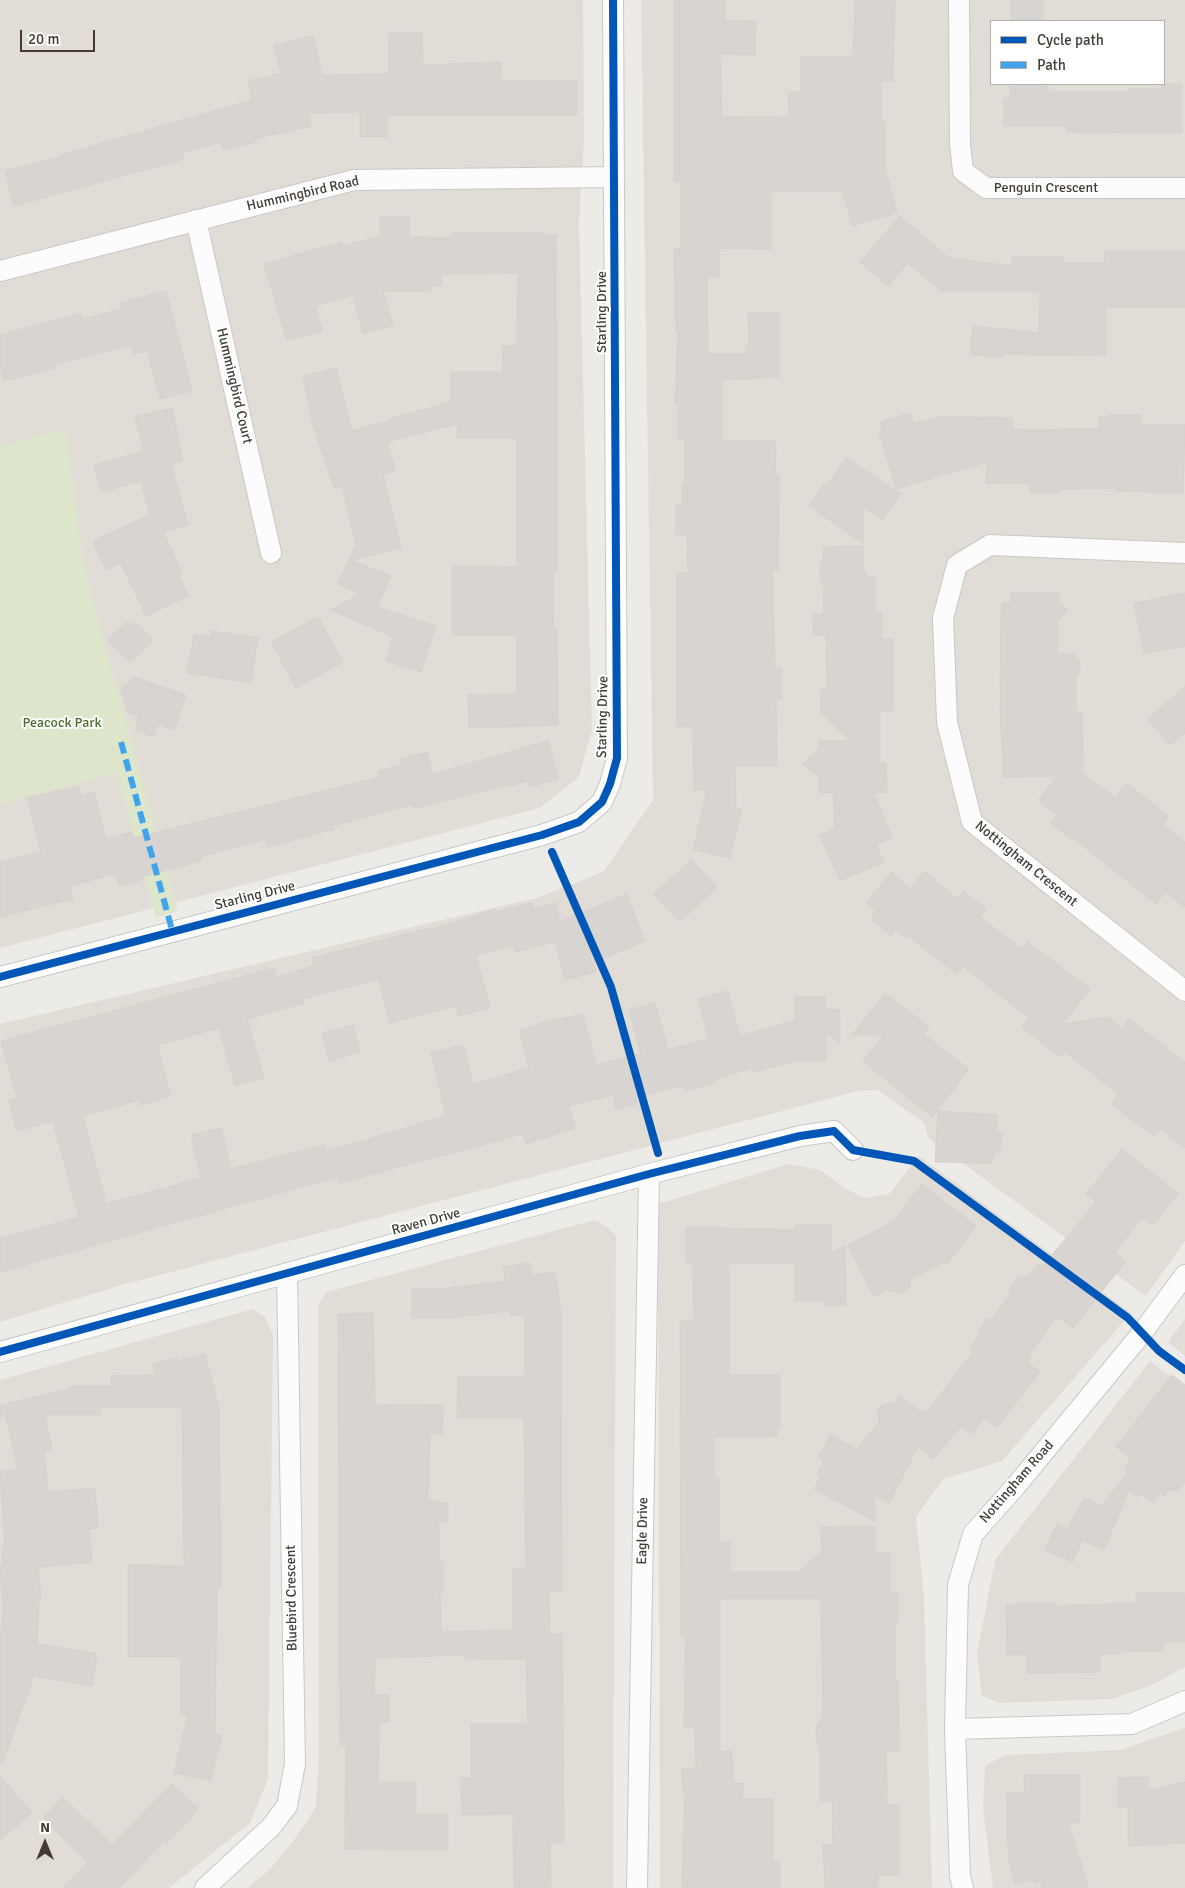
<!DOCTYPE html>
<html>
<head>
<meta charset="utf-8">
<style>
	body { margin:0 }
	#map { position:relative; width:1185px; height:1888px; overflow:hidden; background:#edebe8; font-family:Signika,sans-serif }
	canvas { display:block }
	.legend { position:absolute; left:990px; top:20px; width:175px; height:65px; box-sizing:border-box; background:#fff; border:1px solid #b3b1ae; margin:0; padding:6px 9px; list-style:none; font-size:15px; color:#423c35 }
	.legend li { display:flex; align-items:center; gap:10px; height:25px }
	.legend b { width:25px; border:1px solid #b3b1ae }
	.north { position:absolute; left:20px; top:1818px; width:50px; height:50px; -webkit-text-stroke:4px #fff; paint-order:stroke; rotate:0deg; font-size:14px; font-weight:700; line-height:20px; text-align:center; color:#423c35 }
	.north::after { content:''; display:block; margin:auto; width:18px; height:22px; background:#423c35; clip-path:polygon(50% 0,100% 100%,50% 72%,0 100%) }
	.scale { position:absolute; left:20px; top:30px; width:75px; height:22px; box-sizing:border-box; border:2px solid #423c35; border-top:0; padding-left:6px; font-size:15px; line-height:18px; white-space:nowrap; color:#423c35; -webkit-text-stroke:4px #fff; paint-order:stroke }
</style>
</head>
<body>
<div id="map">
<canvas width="1185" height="1888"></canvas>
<ul class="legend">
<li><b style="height:6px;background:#0057b8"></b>Cycle path</li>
<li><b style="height:6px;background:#3fa4eb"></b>Path</li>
</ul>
<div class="north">N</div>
<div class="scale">20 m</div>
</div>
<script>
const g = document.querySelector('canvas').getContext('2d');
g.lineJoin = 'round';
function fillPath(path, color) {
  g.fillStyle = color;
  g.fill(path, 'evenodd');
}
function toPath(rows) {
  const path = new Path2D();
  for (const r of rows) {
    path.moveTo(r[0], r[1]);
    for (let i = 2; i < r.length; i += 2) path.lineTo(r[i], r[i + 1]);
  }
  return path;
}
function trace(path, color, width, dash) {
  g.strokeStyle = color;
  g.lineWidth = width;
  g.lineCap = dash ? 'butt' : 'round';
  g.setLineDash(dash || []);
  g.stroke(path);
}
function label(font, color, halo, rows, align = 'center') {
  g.font = font + ' Signika,sans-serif';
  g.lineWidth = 4;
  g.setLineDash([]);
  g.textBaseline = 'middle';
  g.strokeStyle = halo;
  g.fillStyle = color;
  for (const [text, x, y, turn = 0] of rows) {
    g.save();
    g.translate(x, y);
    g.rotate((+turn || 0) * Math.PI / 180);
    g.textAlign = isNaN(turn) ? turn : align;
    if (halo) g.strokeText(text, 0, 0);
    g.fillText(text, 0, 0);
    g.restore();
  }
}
fillPath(toPath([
	[0,0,583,0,584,139,579,224,592,730,579,777,540,808,0,948],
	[641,0,1185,0,1185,1241,1146,1296,929,1139,924,1123,878,1090,858,1091,122,1285,0,1322,0,1024,536,898,603,872,653,800],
	[991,21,1164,21,1164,84,991,84],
	[919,1156,1131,1313,1002,1461,943,1479,916,1517,924,1596,932,1888,660,1888,658,1204,788,1164,820,1170,848,1190,866,1198,889,1194],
	[595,1220,606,1226,616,1236,613,1888,248,1888,270,1869,294,1840,316,1807,319,1754,318,1305,326,1292],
	[253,1309,266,1318,273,1336,268,1779,250,1823,169,1888,0,1888,0,1380],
	[1185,1319,1185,1356,1168,1342],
	[1150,1361,1185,1387,1185,1667,1154,1684,1112,1699,1000,1703,982,1696,977,1654,995,1560],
	[1185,1728,1185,1888,993,1888,983,1809,985,1766,1005,1755,1120,1750]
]), '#e1dcd6');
fillPath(toPath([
	[65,429,85,573,178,911,156,918,117,773,0,804,0,447]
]), '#dde6ca');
const building = toPath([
	[674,0,725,0,725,20,756,21,755,55,720,54,722,117,789,116,788,92,801,92,801,57,853,56,855,0,895,0,893,81,881,81,881,122,885,122,885,169,897,213,852,226,843,192,771,192,771,249,719,248,719,277,707,277,708,354,746,354,746,346,749,346,748,313,779,312,779,377,722,380,722,441,776,441,775,475,779,475,778,570,772,570,775,668,782,668,782,699,776,699,777,766,735,766,736,808,742,809,730,858,693,850,707,790,694,790,693,727,677,727,677,573,688,573,687,535,676,535,676,505,682,505,682,483,685,483,685,439,678,439,678,405,675,405,678,333,676,333,674,248,681,248,681,182,674,182,674,0],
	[1011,0,1043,0,1043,21,1011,21,1011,0],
	[389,32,422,32,423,65,501,62,501,80,577,81,577,115,387,115,387,137,360,137,360,112,308,113,311,126,254,139,255,142,223,150,221,142,182,153,184,159,14,206,5,171,60,157,60,155,252,100,248,81,281,73,274,45,313,36,322,75,389,74,389,32],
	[1010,84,1048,84,1048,92,1130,92,1130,89,1162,89,1162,84,1182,84,1182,133,1067,132,1067,126,1004,126,1004,98,1010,98,1010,84],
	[380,216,409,216,409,237,452,238,452,233,544,232,544,235,556,235,557,531,557,571,553,571,553,610,554,629,557,629,558,725,469,728,468,695,517,694,517,635,452,635,452,566,517,567,517,438,457,438,457,424,387,442,395,471,383,474,401,548,351,560,391,576,377,607,436,626,421,672,386,661,393,637,331,610,360,594,338,584,356,544,342,485,334,488,313,426,303,376,336,368,352,431,392,420,391,418,451,402,451,372,503,372,502,346,517,346,518,273,442,274,441,286,431,286,431,291,383,291,393,325,363,334,353,295,315,306,322,331,287,341,264,264,341,242,342,246,380,236,380,216],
	[900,216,949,258,1012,266,1012,256,1063,257,1063,263,1104,263,1104,251,1185,251,1185,307,1106,307,1106,356,1003,354,1003,358,970,354,973,326,1039,333,1040,292,942,292,908,263,888,286,860,262,900,216],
	[166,291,192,391,160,399,147,351,134,354,131,345,54,364,55,368,4,381,0,366,0,335,81,313,82,319,122,309,120,303,166,291],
	[172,408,183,461,171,464,188,525,163,532,182,572,178,574,188,596,146,616,121,563,106,570,93,541,150,515,141,481,102,492,94,465,144,451,135,417,172,408],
	[910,413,914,424,941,416,1013,418,1013,430,1099,429,1099,417,1108,417,1108,415,1141,415,1141,424,1185,424,1183,493,1115,491,1115,488,1060,489,1060,493,1030,493,1030,484,986,483,987,462,896,489,879,432,883,431,880,422,910,413],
	[846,458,900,494,882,520,863,507,863,543,809,506,824,483,827,485,846,458],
	[863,546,863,571,866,571,867,577,875,577,875,613,882,613,882,639,893,639,893,711,880,711,880,763,886,763,887,792,874,793,892,838,876,844,884,863,840,880,820,835,835,829,833,793,820,793,819,777,802,765,819,749,819,741,850,741,821,712,821,688,827,688,826,635,814,635,813,614,823,614,824,585,820,581,820,563,823,560,823,547,863,546],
	[1011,592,1059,592,1059,601,1068,611,1058,620,1058,654,1073,654,1080,661,1080,672,1076,675,1076,712,1082,712,1083,773,1115,798,1127,783,1169,817,1163,825,1185,842,1185,907,1165,892,1156,904,1073,838,1072,840,1050,822,1056,815,1038,800,1057,776,1004,777,1000,712,1001,610,1002,603,1011,603,1011,592],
	[1185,593,1185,646,1144,654,1134,603,1185,593],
	[318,617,343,662,296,688,271,642,318,617],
	[126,623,138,625,153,640,130,663,107,640,126,623],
	[212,631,258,638,251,683,187,673,194,634,211,637,212,631],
	[134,677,186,695,174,730,158,724,154,737,135,730,139,717,127,712,121,689,134,677],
	[1185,686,1185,733,1170,745,1148,719,1185,686],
	[548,741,558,779,529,787,528,781,506,787,506,785,414,808,413,804,333,826,334,829,268,847,265,839,200,857,201,861,143,876,144,879,119,886,115,874,70,886,73,899,0,917,0,862,41,852,27,798,79,786,82,796,94,792,106,839,131,832,133,838,380,777,378,771,402,765,400,759,427,752,433,774,548,741],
	[691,860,717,887,680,922,654,894,691,860],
	[925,871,957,899,963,891,986,909,980,917,1019,947,1023,948,1028,942,1090,989,1063,1024,1108,1017,1122,1029,1129,1019,1185,1062,1185,1148,1160,1129,1154,1136,1111,1104,1119,1094,1065,1052,1061,1056,1055,1053,1022,1027,1029,1018,963,966,957,974,908,936,906,938,896,930,891,936,871,918,876,911,866,902,892,872,910,889,925,871],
	[626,894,645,941,593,963,596,972,565,980,555,942,515,952,513,945,476,955,490,1008,458,1016,456,1006,390,1023,378,979,303,999,304,1003,247,1019,264,1078,235,1086,219,1028,157,1045,171,1096,140,1105,139,1100,83,1116,106,1204,201,1178,191,1135,221,1128,231,1169,325,1145,327,1151,446,1116,431,1053,463,1045,473,1084,529,1068,519,1030,553,1020,583,1014,596,1065,641,1054,629,1010,655,1003,668,1050,709,1039,698,999,728,991,740,1036,795,1020,795,997,825,997,825,1009,840,1009,840,1043,826,1032,826,1061,797,1061,754,1072,753,1068,714,1079,715,1083,685,1091,684,1085,636,1098,637,1104,616,1109,613,1095,569,1106,575,1128,526,1144,523,1134,339,1183,337,1177,0,1272,0,1238,79,1217,53,1121,17,1131,9,1100,17,1098,1,1041,274,968,276,977,314,966,312,958,429,928,429,930,496,909,496,912,532,903,533,909,555,903,560,922,626,894],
	[885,993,929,1027,923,1034,969,1069,932,1117,863,1061,883,1036,851,1036,885,993],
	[353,1025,360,1052,329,1061,322,1033,353,1025],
	[938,1111,997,1115,996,1129,1002,1135,1000,1149,993,1155,992,1163,935,1162,938,1111],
	[1122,1149,1178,1193,1153,1225,1142,1217,1115,1252,1126,1261,1073,1328,1059,1317,1052,1323,1028,1356,1031,1358,1028,1363,1040,1372,997,1427,984,1418,971,1434,961,1426,933,1459,918,1447,889,1503,875,1495,875,1521,814,1489,821,1476,817,1474,824,1460,819,1457,830,1435,857,1449,879,1422,877,1411,883,1404,895,1403,900,1396,920,1412,922,1410,926,1413,973,1352,969,1349,980,1335,977,1333,988,1318,991,1320,1011,1294,1009,1288,1017,1278,1029,1276,1038,1264,1042,1267,1096,1202,1086,1194,1122,1149],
	[922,1184,976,1226,947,1265,944,1262,911,1279,909,1288,901,1293,888,1290,874,1297,848,1245,893,1222,922,1184],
	[795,1225,831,1225,831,1253,845,1246,846,1306,825,1306,825,1301,795,1301,795,1264,729,1264,729,1375,780,1375,780,1429,777,1429,777,1436,714,1437,714,1478,719,1478,719,1542,730,1542,730,1572,799,1572,822,1551,821,1527,875,1526,875,1553,890,1553,890,1592,898,1592,898,1622,895,1622,895,1680,898,1680,899,1752,886,1752,887,1805,899,1805,899,1875,878,1875,878,1888,825,1888,823,1845,833,1845,832,1801,820,1801,820,1746,816,1742,816,1726,823,1716,821,1599,720,1599,720,1752,732,1751,733,1783,743,1783,743,1799,773,1799,773,1862,780,1862,780,1888,682,1888,685,1794,683,1794,682,1769,696,1768,695,1728,684,1728,686,1637,681,1637,680,1320,694,1320,693,1262,686,1262,686,1227,795,1230,795,1225],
	[530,1263,532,1275,555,1272,561,1313,562,1592,549,1592,550,1635,562,1634,564,1842,550,1843,551,1888,514,1888,513,1814,462,1815,461,1778,471,1778,471,1724,528,1724,526,1659,465,1660,465,1655,375,1658,374,1695,389,1695,389,1722,379,1722,378,1782,416,1782,416,1814,448,1814,448,1850,345,1849,346,1745,340,1745,338,1314,373,1313,375,1404,443,1405,442,1434,430,1434,428,1500,439,1500,439,1503,448,1503,448,1522,439,1522,439,1562,443,1562,443,1592,440,1592,441,1632,513,1630,513,1568,526,1568,524,1418,457,1418,458,1376,525,1376,525,1314,510,1316,509,1311,448,1318,412,1318,412,1288,451,1288,505,1281,503,1267,530,1263],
	[205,1354,219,1408,221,1587,217,1587,215,1734,222,1736,210,1781,174,1773,188,1715,181,1715,181,1657,128,1657,128,1565,184,1566,182,1407,100,1408,100,1415,45,1415,52,1449,44,1451,48,1492,95,1488,98,1528,89,1529,92,1562,38,1567,41,1599,39,1599,37,1644,97,1654,92,1686,34,1676,2,1764,0,1763,0,1631,2,1631,3,1609,0,1566,3,1565,2,1547,5,1546,0,1471,18,1470,6,1416,0,1416,0,1405,69,1389,69,1386,111,1386,111,1376,156,1375,153,1364,177,1358,178,1361,205,1354],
	[1172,1375,1185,1385,1185,1482,1179,1489,1167,1491,1164,1496,1160,1493,1153,1502,1141,1493,1138,1497,1129,1490,1104,1550,1082,1540,1073,1562,1045,1550,1057,1524,1068,1529,1084,1498,1102,1506,1128,1472,1124,1468,1131,1458,1116,1447,1172,1375],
	[1136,1593,1185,1593,1185,1642,1164,1642,1164,1651,1121,1651,1121,1654,1100,1654,1100,1672,1027,1673,1027,1655,1007,1655,1006,1605,1015,1605,1015,1603,1056,1603,1056,1606,1136,1603,1136,1593],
	[1024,1775,1080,1775,1080,1823,1068,1823,1089,1888,1042,1888,1041,1881,1035,1883,1034,1879,1015,1884,1008,1856,1010,1856,1007,1842,1007,1793,1025,1793,1024,1775],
	[0,1776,32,1813,0,1840,0,1776],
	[1148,1777,1148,1790,1185,1782,1185,1843,1128,1846,1128,1807,1118,1807,1118,1778,1148,1777],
	[172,1784,199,1809,167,1843,165,1840,119,1888,62,1888,88,1862,43,1818,63,1797,112,1845,172,1784]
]);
fillPath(building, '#d7d4d1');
trace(building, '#d5d2ce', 1);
const street = toPath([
	[959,0,960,144,963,171,986,188,1185,188],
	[196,220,271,553],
	[0,271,354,180,614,177],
	[1185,553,990,545,957,565,943,618,947,722,972,822,1185,991],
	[0,977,542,835,579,822,602,802,610,784,617,758,613,0],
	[0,1352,649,1174,800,1136,834,1131,853,1150],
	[955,1729,1132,1724,1185,1701],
	[205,1888,271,1827,287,1806,295,1764,287,1273],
	[637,1888,649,1174],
	[963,1888,960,1876,955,1729,958,1585,973,1534,1015,1487,1142,1333,1185,1275]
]);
trace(street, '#cac7c4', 22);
trace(street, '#fcfcfc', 20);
trace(toPath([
	[121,742,172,930]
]), '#3fa4eb', 6, [12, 6]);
trace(toPath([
	[552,852,611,987,658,1153],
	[0,977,542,835,579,822,602,802,610,784,617,758,613,0],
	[0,1352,649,1174,800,1136,834,1131,853,1150,914,1161,1128,1318,1159,1351,1185,1370]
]), '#0057b8', 8);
label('14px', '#423c35', '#fff', [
	["Penguin Crescent",1046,188],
	["Hummingbird Road",303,194,-13],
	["Starling Drive",602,312,-90],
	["Hummingbird Court",234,386,77],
	["Starling Drive",603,717,-89],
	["Nottingham Crescent",1026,864,39],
	["Starling Drive",255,896,-14],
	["Raven Drive",426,1222,-15],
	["Nottingham Road",1017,1482,-49],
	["Eagle Drive",643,1531,-89],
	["Bluebird Crescent",292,1598,-91]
]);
label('14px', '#4c6d2f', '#fff', [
	["Peacock Park",62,723]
]);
</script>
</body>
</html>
